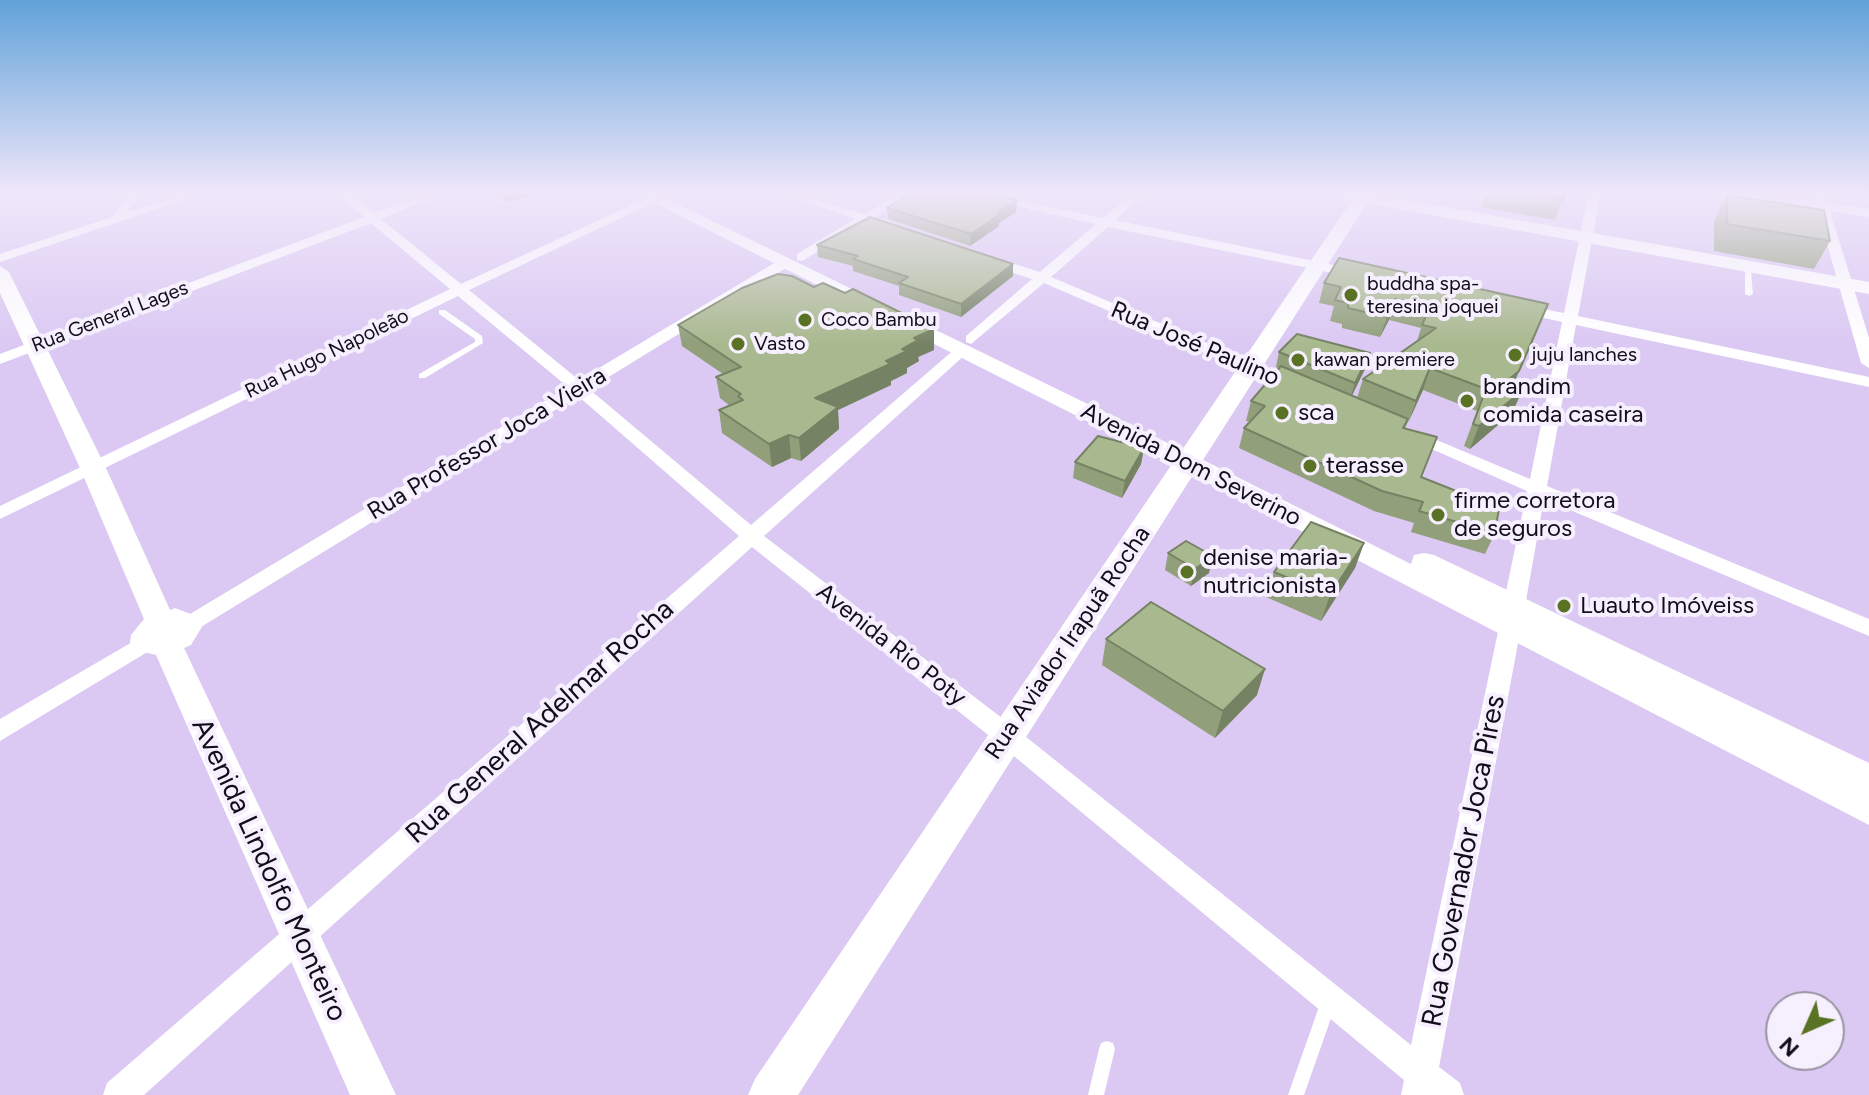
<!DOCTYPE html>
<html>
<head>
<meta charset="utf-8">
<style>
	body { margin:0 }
	#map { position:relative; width:1869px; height:1095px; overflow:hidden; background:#dbc9f3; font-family:Figtree,sans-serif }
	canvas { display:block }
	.north { position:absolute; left:1765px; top:991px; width:80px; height:80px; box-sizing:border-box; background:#f6f0fe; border:2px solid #9b95a3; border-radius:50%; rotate:225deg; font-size:22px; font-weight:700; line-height:32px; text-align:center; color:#130c1a }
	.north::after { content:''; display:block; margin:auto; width:28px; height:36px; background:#5a7224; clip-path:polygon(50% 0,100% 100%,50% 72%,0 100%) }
</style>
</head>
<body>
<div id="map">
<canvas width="1869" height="1095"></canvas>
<div class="north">N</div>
</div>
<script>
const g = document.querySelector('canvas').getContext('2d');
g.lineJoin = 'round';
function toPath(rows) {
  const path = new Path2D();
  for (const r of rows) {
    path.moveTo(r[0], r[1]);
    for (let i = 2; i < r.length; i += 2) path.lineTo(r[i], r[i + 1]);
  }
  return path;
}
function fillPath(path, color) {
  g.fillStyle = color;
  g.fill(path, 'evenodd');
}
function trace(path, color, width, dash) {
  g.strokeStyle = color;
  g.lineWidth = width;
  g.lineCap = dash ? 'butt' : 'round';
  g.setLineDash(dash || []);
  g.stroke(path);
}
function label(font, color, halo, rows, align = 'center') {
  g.font = font + ' Figtree,sans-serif';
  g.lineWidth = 8;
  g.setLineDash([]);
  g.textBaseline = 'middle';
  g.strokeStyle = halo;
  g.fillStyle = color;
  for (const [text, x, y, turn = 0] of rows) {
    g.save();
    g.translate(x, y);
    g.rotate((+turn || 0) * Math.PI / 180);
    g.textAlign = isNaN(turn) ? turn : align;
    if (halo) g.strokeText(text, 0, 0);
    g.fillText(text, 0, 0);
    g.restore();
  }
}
fillPath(toPath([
	[1748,269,1751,271,1753,294,1749,296,1745,294,1745,271,1748,269],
	[439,310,445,310,482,336,483,343,425,378,419,378,419,374,475,342,475,339,439,314,439,310],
	[1328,996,1333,999,1336,1004,1304,1095,1288,1095,1320,1004,1323,999,1328,996],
	[1107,1041,1113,1043,1115,1049,1104,1095,1088,1095,1099,1049,1101,1043,1107,1041]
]), '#fff');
fillPath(toPath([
	[131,191,142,191,127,212,194,191,210,191,0,262,0,254,112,217,131,191],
	[334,191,347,191,374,213,435,191,449,191,381,219,461,284,651,196,659,196,659,200,469,290,579,380,781,259,791,259,791,265,589,389,751,525,956,348,966,348,966,354,764,536,1015,728,1411,1045,1499,627,1502,622,1518,622,1521,627,1439,1067,1460,1083,1464,1095,1401,1095,1404,1080,997,742,752,547,144,1095,103,1095,107,1083,739,536,578,396,196,630,180,630,177,625,180,620,568,387,458,296,0,519,0,506,450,289,371,223,0,364,0,354,364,217,334,191],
	[774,191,789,191,864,214,902,191,915,191,875,217,894,223,894,229,866,223,802,261,797,260,797,254,855,219,774,191],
	[948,191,969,191,1103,218,1136,191,1147,191,1115,220,1357,270,1364,274,1357,278,1108,227,1051,277,1301,383,1303,386,1295,391,1044,283,971,344,966,342,966,336,1032,279,983,263,983,257,993,257,1040,272,1096,224,948,191],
	[1589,191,1601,191,1578,316,1869,377,1869,387,1576,325,1547,486,1869,619,1869,636,1544,499,1525,606,1522,611,1506,611,1503,606,1527,491,1400,435,1409,430,1415,431,1530,479,1562,322,1513,311,1511,308,1518,304,1564,313,1589,191],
	[1721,191,1747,191,1815,201,1813,191,1823,191,1827,203,1869,209,1869,217,1830,211,1869,338,1869,368,1861,363,1817,209,1721,191],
	[146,634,154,636,157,642,154,648,0,741,0,719,146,634]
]), '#fff');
fillPath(toPath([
	[631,191,651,191,1182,450,1352,200,1322,194,1320,191,1374,191,1372,194,1869,282,1869,294,1367,203,1203,460,1411,564,1414,555,1424,553,1434,555,1869,763,1869,825,1193,475,798,1095,748,1095,755,1079,1172,464,631,191],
	[0,266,9,272,106,468,170,610,175,608,199,617,203,625,191,645,184,648,396,1095,350,1095,156,655,135,650,130,642,131,635,144,619,80,468,0,293,0,266]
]), '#fff');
fillPath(toPath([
	[491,191,553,191,506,202],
	[1486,191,1566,191,1555,220,1481,207],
	[1727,195,1830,241,1814,269,1714,251,1714,221],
	[1017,200,1016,212,999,223,999,226,970,246,888,219,887,208],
	[817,245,1013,276,961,317,899,295,899,286,853,271,853,266,818,257],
	[1324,283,1548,304,1512,388,1522,391,1512,413,1470,449,1464,446,1477,411,1423,390,1405,428,1421,477,1495,533,1485,554,1411,532,1414,523,1374,511,1239,448,1244,428,1250,422,1246,421,1251,401,1279,369,1276,367,1279,352,1365,369,1352,396,1357,398,1363,379,1417,341,1421,328,1389,320,1380,337,1342,328,1342,324,1330,321,1334,306,1319,303],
	[814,287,845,293,934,350,918,357,919,361,907,368,907,373,891,381,891,385,838,410,839,429,801,461,791,458,772,467,722,433,719,410,730,406,720,398,716,377,723,374,682,346,678,325],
	[1144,448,1141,464,1122,498,1073,478,1075,462],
	[1364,543,1355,568,1321,621,1266,597,1274,572],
	[1168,553,1209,573,1191,586,1165,570],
	[1106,639,1257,695,1215,738,1102,665]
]), '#919f7b');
fillPath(toPath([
	[503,191,553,191,506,202],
	[1017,200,1016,212,999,223,999,226,970,246,971,234,997,213],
	[1013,264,1013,276,961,317,961,304],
	[1395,299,1389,320,1380,337,1387,317],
	[1548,304,1510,392,1503,384],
	[934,329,934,350,918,357,919,361,907,368,907,373,891,381,891,385,838,410,839,429,801,461,799,438,815,398,886,361,914,338],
	[1370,353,1365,369,1350,399,1355,383],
	[1430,368,1423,390,1408,423,1416,401],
	[1522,391,1512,413,1470,449,1479,426],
	[789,435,791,458,772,467,769,444],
	[1144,448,1141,464,1122,498,1125,481],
	[1364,543,1355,568,1321,621,1330,595],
	[1213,556,1209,573,1191,586,1195,569],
	[1265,669,1257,695,1215,738,1223,711]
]), '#768264');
const building = toPath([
	[913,191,969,191,1017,200,997,213,1000,214,971,234,887,208,913,191],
	[1506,191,1566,191,1563,200,1506,191],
	[1727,195,1824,210,1830,241,1727,224,1727,195],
	[870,217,1013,264,961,304,899,283,908,277,853,259,858,256,817,245,870,217],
	[1339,258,1548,304,1519,371,1503,384,1522,391,1479,426,1473,424,1486,389,1430,368,1416,401,1363,379,1436,328,1422,325,1430,307,1395,299,1387,317,1348,308,1348,303,1335,300,1341,287,1324,283,1339,258],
	[778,274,792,276,814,287,823,283,845,293,853,289,934,329,914,338,918,340,902,349,907,351,886,361,890,364,815,398,838,407,799,438,789,435,769,444,719,410,743,400,738,396,741,394,716,377,741,367,678,325,742,288,778,274],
	[1297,334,1370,353,1355,383,1279,352,1297,334],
	[1281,366,1408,419,1403,428,1437,437,1421,477,1499,508,1495,533,1419,511,1423,502,1382,491,1244,428,1265,406,1251,401,1281,366],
	[1098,436,1144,448,1125,481,1075,462,1098,436],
	[1311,522,1364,543,1330,595,1274,572,1311,522],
	[1186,541,1213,556,1195,569,1168,553,1186,541],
	[1151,602,1265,669,1223,711,1106,639,1151,602]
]);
fillPath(building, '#a9b98f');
trace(building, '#768264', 2);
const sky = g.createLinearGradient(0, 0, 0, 344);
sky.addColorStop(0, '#61a2d9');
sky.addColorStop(0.56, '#efe7fa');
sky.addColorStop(1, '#efe7fa00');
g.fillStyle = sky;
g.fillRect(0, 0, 1869, 344);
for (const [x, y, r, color] of [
	[1351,295,8,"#5a7224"],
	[805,320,8,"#5a7224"],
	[738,344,8,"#5a7224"],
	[1515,355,8,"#5a7224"],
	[1298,360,8,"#5a7224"],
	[1467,401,8,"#5a7224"],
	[1282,413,8,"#5a7224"],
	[1310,466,8,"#5a7224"],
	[1438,515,8,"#5a7224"],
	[1187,572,8,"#5a7224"],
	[1564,606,8,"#5a7224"]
]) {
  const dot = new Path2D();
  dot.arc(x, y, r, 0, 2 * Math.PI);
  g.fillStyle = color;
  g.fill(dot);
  trace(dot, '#f6f0fe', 3);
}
label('20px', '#130c1a', '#f6f0fe', [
	["buddha spa-",1367,284],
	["teresina joquei",1367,307],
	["Coco Bambu",821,320],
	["Vasto",754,344],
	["juju lanches",1531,355],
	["kawan premiere",1314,360]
], 'left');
label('20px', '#130c1a', '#f6f0fe', [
	["Rua General Lages",110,317,-21],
	["Rua Hugo Napoleão",327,354,-26]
]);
label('24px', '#130c1a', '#f6f0fe', [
	["Rua José Paulino",1195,344,23],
	["Rua Professor Joca Vieira",487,444,-31],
	["Avenida Dom Severino",1191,465,27],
	["Rua Aviador Irapuã Rocha",1068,643,-56],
	["Avenida Rio Poty",891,645,38]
]);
label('24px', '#130c1a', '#f6f0fe', [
	["brandim",1483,387],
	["comida caseira",1483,415],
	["sca",1298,413],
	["terasse",1326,466],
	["firme corretora",1454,501],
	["de seguros",1454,529],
	["denise maria-",1203,558],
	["nutricionista",1203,586],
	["Luauto Imóveiss",1580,606]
], 'left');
label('28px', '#130c1a', '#f6f0fe', [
	["Rua General Adelmar Rocha",540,722,-42],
	["Rua Governador Joca Pires",1464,861,-79],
	["Avenida Lindolfo Monteiro",269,870,65]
]);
</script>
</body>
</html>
